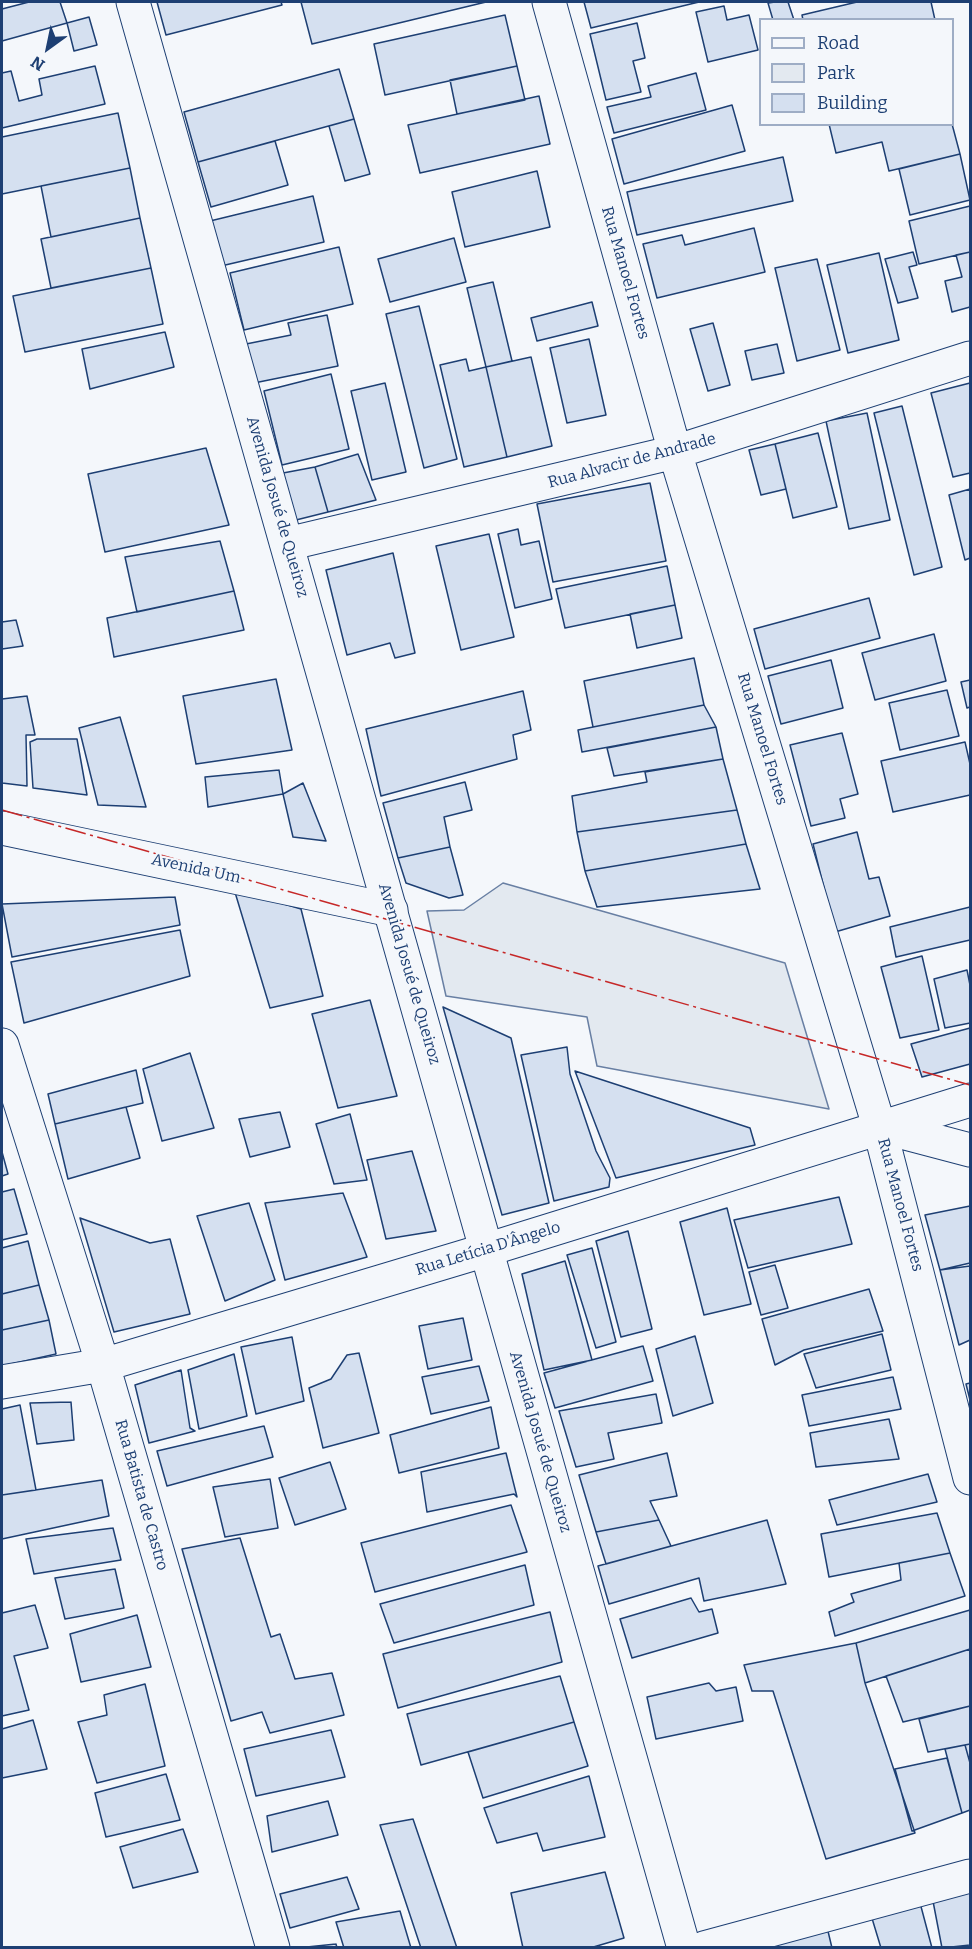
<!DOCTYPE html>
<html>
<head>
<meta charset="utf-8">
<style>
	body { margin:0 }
	#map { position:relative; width:972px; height:1949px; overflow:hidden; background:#f4f7fb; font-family:Bitter,serif }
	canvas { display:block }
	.frame { position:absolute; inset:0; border:3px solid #1d3f73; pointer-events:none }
	.legend { position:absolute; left:759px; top:18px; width:195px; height:108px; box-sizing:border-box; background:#f4f7fb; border:2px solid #9eadc5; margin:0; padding:8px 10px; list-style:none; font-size:18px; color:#1d3f73 }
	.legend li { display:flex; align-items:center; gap:12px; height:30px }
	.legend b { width:30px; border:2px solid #9eadc5 }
	.north { position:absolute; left:18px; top:18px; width:60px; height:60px; -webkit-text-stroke:4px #f4f7fb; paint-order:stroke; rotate:213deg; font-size:16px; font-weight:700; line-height:24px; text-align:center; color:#1d3f73 }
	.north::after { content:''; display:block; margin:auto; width:21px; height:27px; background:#1d3f73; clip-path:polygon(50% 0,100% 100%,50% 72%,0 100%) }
</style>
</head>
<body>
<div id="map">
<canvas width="972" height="1949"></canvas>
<div class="frame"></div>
<ul class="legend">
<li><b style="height:8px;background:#f4f7fb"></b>Road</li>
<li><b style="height:16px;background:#e3e9f0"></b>Park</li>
<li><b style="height:16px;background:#d5e0f0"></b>Building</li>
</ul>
<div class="north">N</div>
</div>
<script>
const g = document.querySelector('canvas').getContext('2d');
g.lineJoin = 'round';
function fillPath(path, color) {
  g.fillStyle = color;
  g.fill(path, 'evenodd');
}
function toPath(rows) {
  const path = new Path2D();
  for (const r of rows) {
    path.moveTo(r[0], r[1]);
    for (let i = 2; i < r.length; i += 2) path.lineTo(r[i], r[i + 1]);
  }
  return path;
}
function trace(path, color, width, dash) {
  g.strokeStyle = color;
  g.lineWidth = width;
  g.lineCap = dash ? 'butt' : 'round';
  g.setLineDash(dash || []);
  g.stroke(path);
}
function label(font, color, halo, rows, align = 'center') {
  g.font = font + ' Bitter,serif';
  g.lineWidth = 4.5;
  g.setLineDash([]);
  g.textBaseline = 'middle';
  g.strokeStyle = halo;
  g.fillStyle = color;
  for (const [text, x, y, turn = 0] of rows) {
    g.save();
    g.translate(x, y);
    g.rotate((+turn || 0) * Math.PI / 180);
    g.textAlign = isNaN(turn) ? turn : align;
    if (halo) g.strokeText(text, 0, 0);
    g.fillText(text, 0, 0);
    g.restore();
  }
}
const green = toPath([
	[503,883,785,963,829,1109,597,1066,587,1017,446,996,427,911,464,910,503,883]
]);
fillPath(green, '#e3e9f0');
trace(green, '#687fa3', 1.5);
const building = toPath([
	[29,2,60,2,67,23,2,41,2,9,29,2],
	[157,2,281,2,282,5,166,35,157,2],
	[301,2,486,2,312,44,301,2],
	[584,2,699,2,591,28,584,2],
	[775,2,788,2,794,20,773,20,768,3,775,2],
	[857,2,931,2,935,20,803,20,802,15,857,2],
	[724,6,727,20,749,15,758,50,708,62,696,12,724,6],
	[505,15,517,66,385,95,374,44,505,15],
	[89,17,97,45,74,51,67,23,89,17],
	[637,23,645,58,633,61,641,92,606,100,590,34,637,23],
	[95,66,105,104,2,128,2,73,11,71,19,101,42,95,39,79,95,66],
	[517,66,525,100,457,114,450,80,517,66],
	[339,69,354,119,198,162,184,112,339,69],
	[696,73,706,110,614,133,607,107,651,97,648,86,696,73],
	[539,96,550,144,420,173,408,125,539,96],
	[732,105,745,151,624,184,612,139,732,105],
	[118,113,130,168,2,194,2,137,118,113],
	[354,119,370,174,345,181,329,126,354,119],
	[829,124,952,124,960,154,889,171,882,142,836,153,829,124],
	[275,141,288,185,211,207,198,162,275,141],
	[960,154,970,200,910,215,899,169,960,154],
	[783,157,793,201,637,235,627,192,783,157],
	[130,168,140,218,51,237,41,186,130,168],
	[537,171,550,227,465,247,452,192,537,171],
	[313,196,324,242,221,266,210,221,313,196],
	[970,206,970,252,919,264,909,221,970,206],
	[140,218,151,268,51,288,41,239,140,218],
	[754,228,765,272,657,298,643,244,682,235,685,245,754,228],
	[454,238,466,282,390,302,378,259,454,238],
	[339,247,353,304,244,330,230,273,339,247],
	[913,252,917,265,909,267,918,298,898,303,885,259,913,252],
	[970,252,970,307,952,312,945,281,962,277,956,255,970,252],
	[879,253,899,340,848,353,827,265,879,253],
	[817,259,840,350,797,361,775,268,817,259],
	[151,268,163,324,25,352,13,296,151,268],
	[493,282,512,361,486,367,467,288,493,282],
	[592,302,598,326,537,341,531,318,592,302],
	[419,306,457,459,424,468,386,314,419,306],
	[327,315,338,366,254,383,246,344,291,335,288,323,327,315],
	[713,323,730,385,708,391,690,329,713,323],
	[165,332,174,367,90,389,82,349,165,332],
	[589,339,606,415,567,423,550,348,589,339],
	[777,344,784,373,752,380,745,351,777,344],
	[531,357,552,446,507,457,486,367,531,357],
	[466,359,469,371,486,367,507,457,464,467,440,365,466,359],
	[331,374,349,449,282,465,264,391,331,374],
	[385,383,406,472,372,480,351,391,385,383],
	[970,383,970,473,953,477,931,393,970,383],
	[902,406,942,567,914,575,874,413,902,406],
	[867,413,890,520,849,529,826,421,867,413],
	[818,433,837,507,793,518,775,444,818,433],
	[775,444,786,489,761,495,749,450,775,444],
	[206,448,229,525,105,552,88,474,206,448],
	[358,454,376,500,328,512,315,467,358,454],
	[315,467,328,512,296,520,283,473,315,467],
	[650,483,666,561,553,582,537,504,650,483],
	[970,489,970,558,965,560,949,495,970,489],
	[518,529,521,545,539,541,552,599,515,608,498,534,518,529],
	[489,534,514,637,461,650,436,546,489,534],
	[220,541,234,591,137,612,125,557,220,541],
	[393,553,415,653,395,658,390,643,347,655,326,570,393,553],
	[667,566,675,605,565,628,556,589,667,566],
	[234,591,244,630,114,657,107,618,234,591],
	[869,598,880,638,765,669,754,629,869,598],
	[675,605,682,638,637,648,630,614,675,605],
	[16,620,23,646,2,649,2,622,16,620],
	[934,634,946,681,875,700,862,653,934,634],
	[694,658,704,705,593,727,584,681,694,658],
	[831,660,843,708,781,724,768,676,831,660],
	[276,679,292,750,196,764,183,696,276,679],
	[970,680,970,707,967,708,961,682,970,680],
	[947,690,959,736,900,750,889,703,947,690],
	[523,691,531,730,513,735,517,759,381,796,366,729,523,691],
	[27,696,35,735,26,735,27,786,2,783,2,699,27,696],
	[704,705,716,727,582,752,578,730,704,705],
	[120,717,146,807,98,805,79,728,120,717],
	[716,727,723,759,614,776,607,748,716,727],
	[842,733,858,794,840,799,845,818,811,826,790,745,842,733],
	[37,739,77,739,87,795,33,788,30,742,37,739],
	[965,742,970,764,970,795,893,812,881,761,965,742],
	[723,759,737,810,577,832,572,796,647,782,645,772,723,759],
	[279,770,283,794,208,807,205,777,279,770],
	[465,782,472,810,444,817,450,847,398,858,383,803,465,782],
	[303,783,326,841,293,837,283,794,303,783],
	[737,810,746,844,585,871,577,832,737,810],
	[857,832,869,879,879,877,890,916,835,932,813,844,857,832],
	[746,844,760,889,597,907,585,871,746,844],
	[450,847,463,895,449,898,406,883,398,858,450,847],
	[234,889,301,909,323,996,270,1008,234,889],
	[175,897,180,925,12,957,2,904,175,897],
	[970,907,970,940,896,957,890,927,970,907],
	[180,930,190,976,24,1023,11,962,180,930],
	[922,956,939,1030,900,1038,881,967,922,956],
	[967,970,970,985,970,1023,945,1028,934,979,967,970],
	[370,1000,397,1096,338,1108,312,1014,370,1000],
	[443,1007,511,1038,549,1203,502,1215,443,1007],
	[970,1028,970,1064,922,1077,911,1044,970,1028],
	[567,1047,570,1074,596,1151,610,1178,609,1187,554,1201,521,1055,567,1047],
	[190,1053,214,1128,162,1141,143,1069,190,1053],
	[136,1070,143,1103,55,1124,48,1094,136,1070],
	[575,1071,750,1128,755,1145,616,1178,575,1071],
	[126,1107,140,1158,68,1179,55,1124,126,1107],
	[280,1112,290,1147,250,1157,239,1119,280,1112],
	[350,1114,367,1180,334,1184,316,1124,350,1114],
	[412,1151,436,1231,386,1239,367,1160,412,1151],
	[2,1152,8,1174,2,1176,2,1152],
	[14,1189,27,1234,2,1240,2,1192,14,1189],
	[343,1193,367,1257,285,1280,265,1203,343,1193],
	[839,1197,852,1244,748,1268,734,1220,839,1197],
	[249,1203,275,1280,225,1301,197,1216,249,1203],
	[970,1206,970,1263,940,1270,925,1215,970,1206],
	[727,1208,751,1304,704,1315,680,1222,727,1208],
	[80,1218,150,1243,170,1239,190,1314,114,1332,80,1218],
	[628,1231,652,1329,621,1337,596,1241,628,1231],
	[28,1241,39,1285,2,1294,2,1248,28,1241],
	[592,1248,616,1342,596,1348,567,1255,592,1248],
	[565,1261,592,1360,544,1370,522,1274,565,1261],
	[775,1265,788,1308,761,1315,749,1272,775,1265],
	[970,1266,970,1340,959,1345,940,1270,970,1266],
	[39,1285,49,1320,2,1330,2,1294,39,1285],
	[869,1289,883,1331,804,1350,775,1365,762,1319,869,1289],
	[463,1318,472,1360,428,1369,419,1326,463,1318],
	[49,1320,56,1354,2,1366,2,1330,49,1320],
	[882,1334,891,1370,816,1388,804,1354,882,1334],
	[695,1336,713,1403,673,1416,656,1349,695,1336],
	[292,1337,304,1401,256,1414,241,1347,292,1337],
	[643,1346,653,1381,555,1408,544,1373,643,1346],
	[359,1353,379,1433,323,1448,309,1388,331,1379,347,1355,359,1353],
	[234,1354,247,1416,199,1429,188,1370,234,1354],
	[479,1366,489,1401,431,1414,422,1377,479,1366],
	[181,1370,190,1428,195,1431,149,1443,135,1385,181,1370],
	[893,1377,901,1409,809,1426,802,1395,893,1377],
	[970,1383,970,1400,966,1384,970,1383],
	[656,1394,662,1423,608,1433,614,1459,576,1467,559,1411,656,1394],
	[71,1402,74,1440,37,1444,30,1403,71,1402],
	[20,1405,36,1490,2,1495,2,1409,20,1405],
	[491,1407,499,1448,399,1473,390,1435,491,1407],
	[889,1419,899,1459,816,1467,810,1433,889,1419],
	[264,1426,273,1457,167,1486,157,1451,264,1426],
	[506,1453,517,1497,514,1494,427,1512,421,1472,506,1453],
	[667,1453,677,1496,650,1501,659,1520,596,1532,579,1475,667,1453],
	[330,1462,346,1509,295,1525,279,1478,330,1462],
	[928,1474,937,1502,837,1525,829,1500,928,1474],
	[270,1479,278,1528,225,1537,213,1487,270,1479],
	[102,1480,109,1516,2,1539,2,1495,102,1480],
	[511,1505,527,1552,375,1592,361,1543,511,1505],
	[937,1513,950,1553,829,1577,821,1534,937,1513],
	[659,1520,671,1546,606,1564,596,1532,659,1520],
	[767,1520,786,1584,704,1601,699,1578,609,1604,598,1566,767,1520],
	[113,1528,121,1560,34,1574,26,1539,113,1528],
	[240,1538,271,1637,280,1634,295,1679,332,1673,344,1715,270,1733,262,1712,231,1721,182,1549,240,1538],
	[950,1553,965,1596,835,1636,829,1612,854,1602,851,1594,901,1580,899,1563,950,1553],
	[525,1565,534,1605,394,1643,380,1604,525,1565],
	[115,1569,124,1608,65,1619,55,1578,115,1569],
	[691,1598,699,1612,712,1609,718,1633,632,1658,620,1619,691,1598],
	[35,1605,48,1648,14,1656,29,1710,2,1716,2,1613,35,1605],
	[970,1610,970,1649,865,1683,856,1643,970,1610],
	[550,1612,562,1662,398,1708,383,1654,550,1612],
	[137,1615,151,1667,81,1682,70,1634,137,1615],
	[856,1643,865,1683,915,1833,826,1859,773,1691,752,1691,744,1665,856,1643],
	[970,1649,970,1706,903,1722,886,1676,970,1649],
	[560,1676,574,1722,421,1765,407,1714,560,1676],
	[709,1683,716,1691,736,1687,743,1721,656,1739,647,1697,709,1683],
	[145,1684,165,1766,97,1783,78,1722,107,1715,104,1695,145,1684],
	[970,1706,970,1744,928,1752,919,1719,970,1706],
	[33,1720,47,1769,2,1778,2,1729,33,1720],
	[574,1722,588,1766,483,1798,468,1752,574,1722],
	[331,1730,345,1777,256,1796,244,1749,331,1730],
	[970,1744,970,1763,965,1745,970,1744],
	[965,1745,970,1763,970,1810,962,1813,945,1749,965,1745],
	[947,1758,962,1813,912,1831,895,1769,947,1758],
	[166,1774,180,1820,106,1837,95,1793,166,1774],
	[589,1776,605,1837,543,1851,537,1833,497,1843,484,1808,589,1776],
	[328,1801,338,1835,272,1852,267,1816,328,1801],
	[413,1819,457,1948,421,1948,380,1825,413,1819],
	[183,1829,198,1872,133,1888,120,1847,183,1829],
	[605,1872,624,1938,590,1948,523,1948,511,1893,605,1872],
	[347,1877,359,1909,290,1928,280,1894,347,1877],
	[970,1887,970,1945,942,1948,932,1896,970,1887],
	[919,1899,932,1948,881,1948,871,1915,919,1899],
	[400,1911,411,1948,344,1948,336,1922,400,1911],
	[827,1927,832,1948,763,1948,827,1927],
	[336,1944,337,1948,297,1948,336,1944]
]);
fillPath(building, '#d5e0f0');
trace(building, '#1d3f73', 1.5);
const minor = toPath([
	[549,2,675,452,879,1126,970,1478],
	[287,544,675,452,970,358],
	[2,828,391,910],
	[2,1045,103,1365,273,1948],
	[879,1126,970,1150],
	[2,1382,103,1365,486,1250,970,1100],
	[704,1948,970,1876]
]);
const primary = toPath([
	[133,2,684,1948]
]);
trace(minor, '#1d3f73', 35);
trace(primary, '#1d3f73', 35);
trace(minor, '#f4f7fb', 33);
trace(primary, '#f4f7fb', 33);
trace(toPath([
	[2,810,970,1085]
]), '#c62828', 1.5, [21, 4.5, 3, 4.5]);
label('16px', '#1d3f73', '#f4f7fb', [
	["Rua Manoel Fortes",625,273,74],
	["Rua Alvacir de Andrade",632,461,-15],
	["Avenida Josué de Queiroz",277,507,74],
	["Rua Manoel Fortes",762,739,73],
	["Avenida Um",196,869,12],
	["Avenida Josué de Queiroz",409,974,74],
	["Rua Manoel Fortes",900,1205,75],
	["Rua Letícia D'Ângelo",488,1249,-17],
	["Avenida Josué de Queiroz",540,1442,74],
	["Rua Batista de Castro",141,1495,74]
]);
</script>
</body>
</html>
